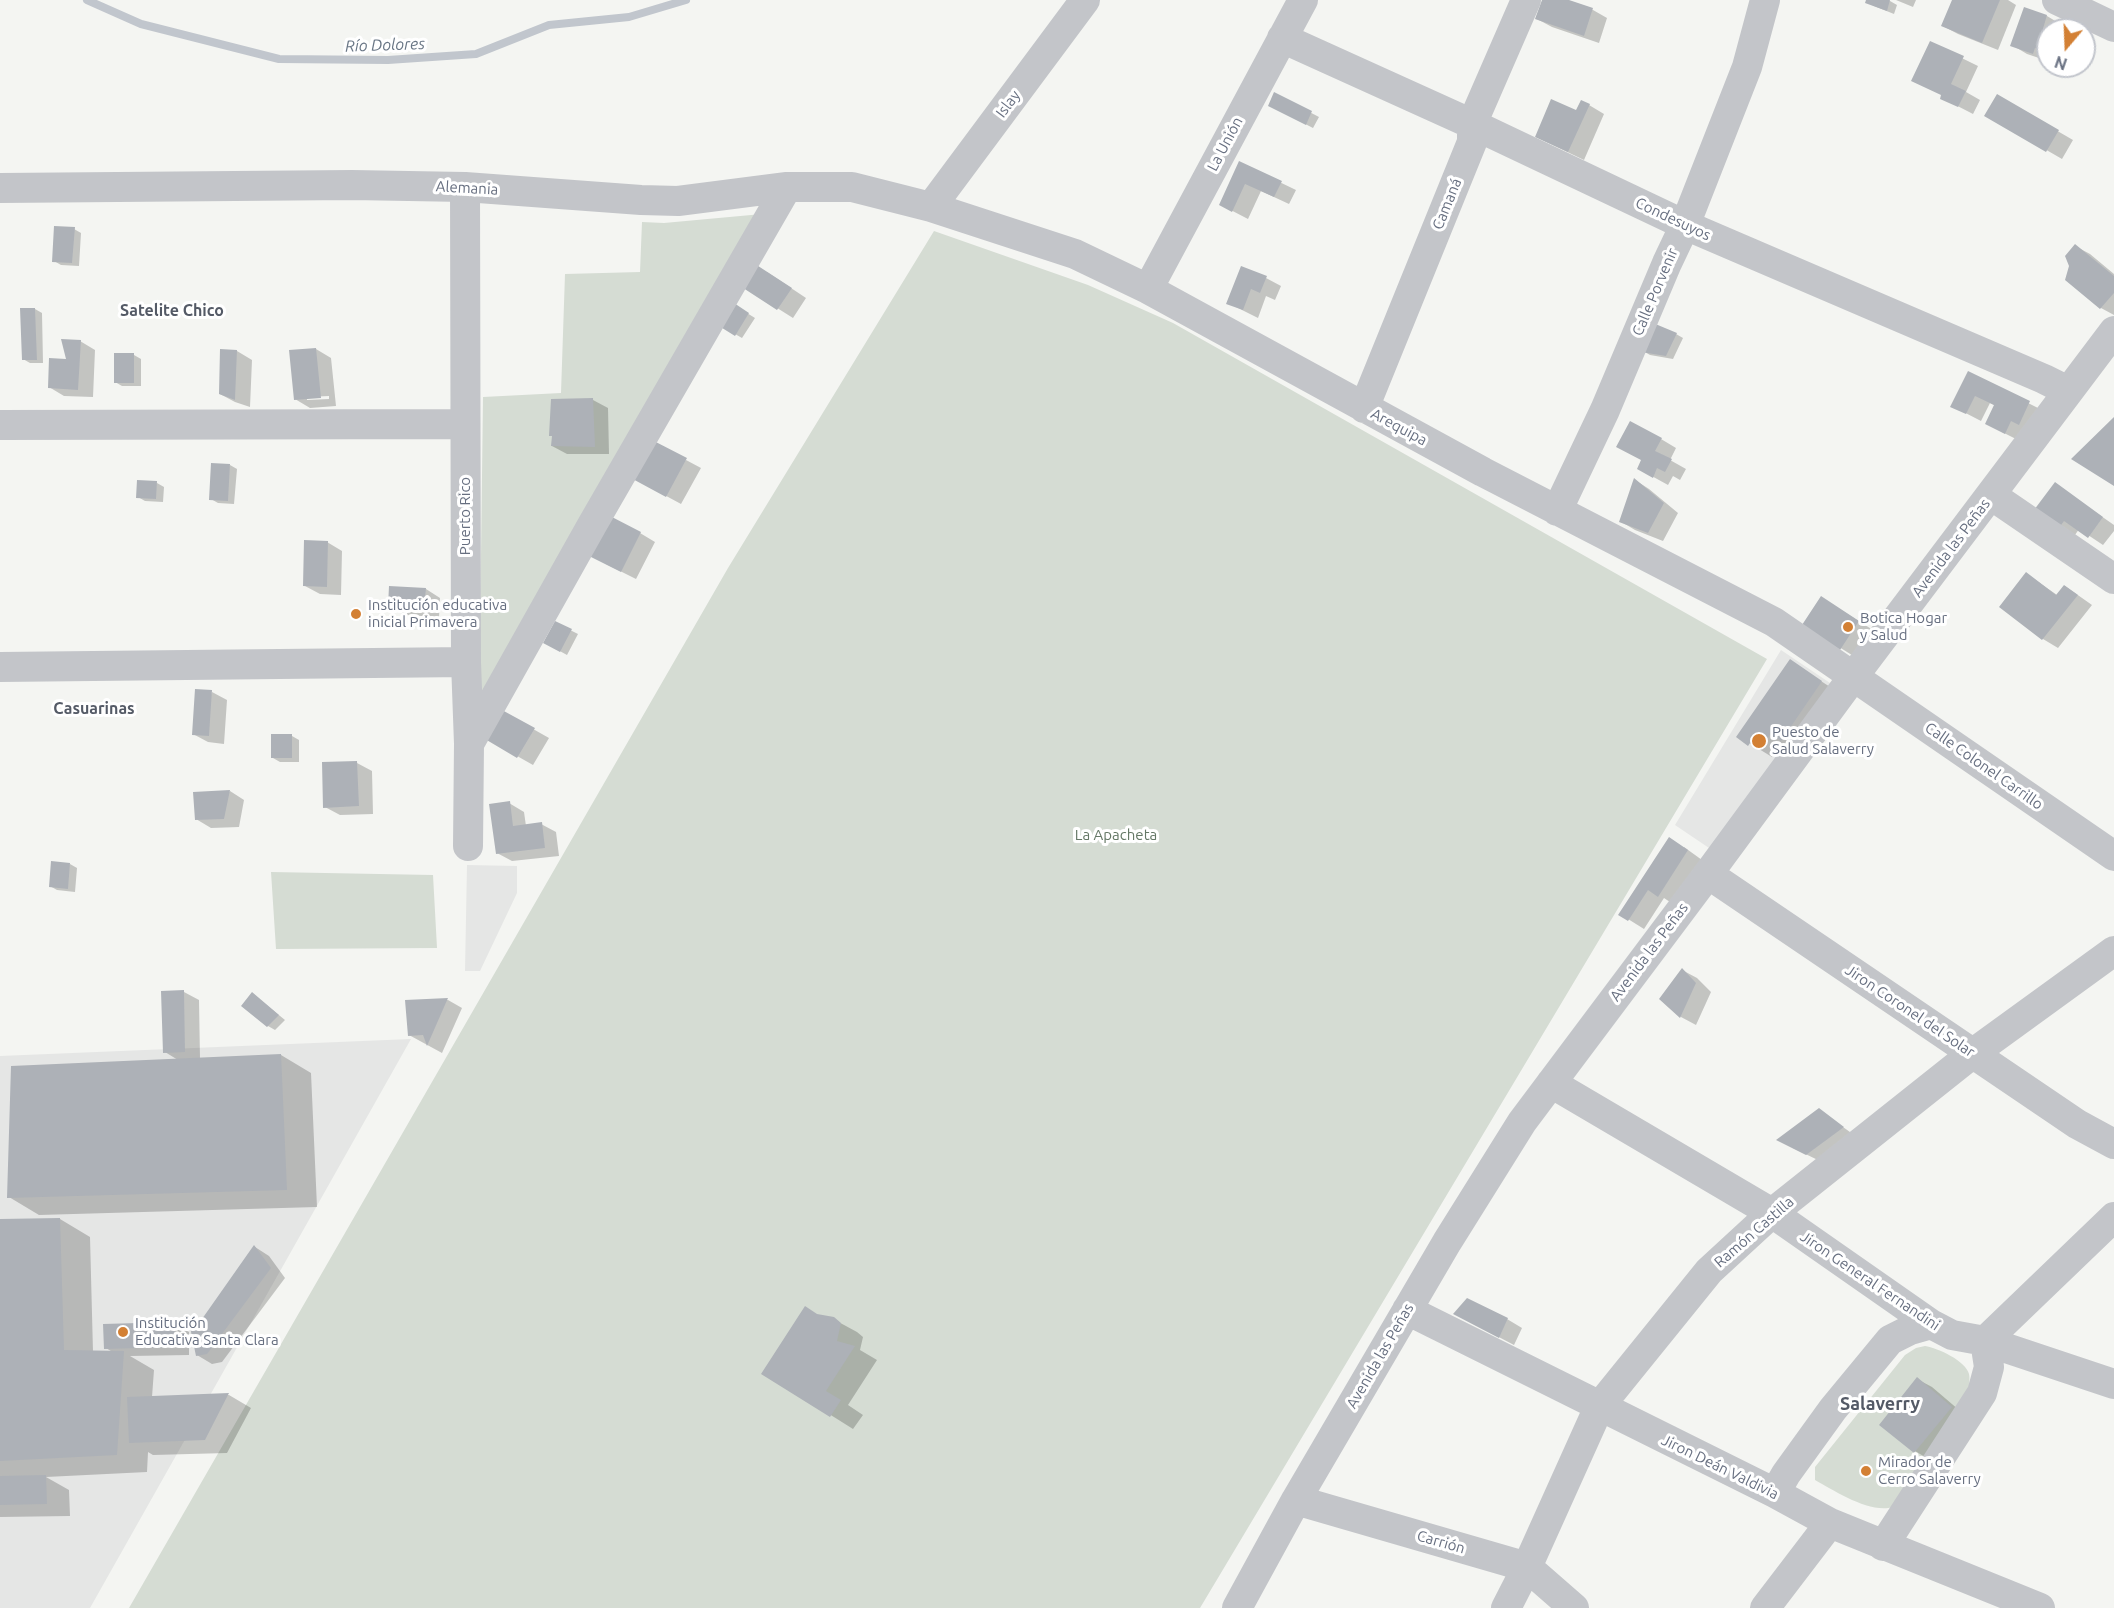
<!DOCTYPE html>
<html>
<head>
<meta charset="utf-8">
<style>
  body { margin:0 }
  #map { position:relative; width:2114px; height:1608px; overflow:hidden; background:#f4f5f2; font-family:Ubuntu,sans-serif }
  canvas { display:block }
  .north { position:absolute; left:2036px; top:18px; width:60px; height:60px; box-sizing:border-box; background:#fff; border:2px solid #c2c5cc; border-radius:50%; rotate:199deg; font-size:16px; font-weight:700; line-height:24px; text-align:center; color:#676f80 }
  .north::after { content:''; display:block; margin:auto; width:21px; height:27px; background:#d38034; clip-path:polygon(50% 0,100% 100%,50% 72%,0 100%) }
</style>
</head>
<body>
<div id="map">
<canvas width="2114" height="1608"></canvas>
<div class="north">N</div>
</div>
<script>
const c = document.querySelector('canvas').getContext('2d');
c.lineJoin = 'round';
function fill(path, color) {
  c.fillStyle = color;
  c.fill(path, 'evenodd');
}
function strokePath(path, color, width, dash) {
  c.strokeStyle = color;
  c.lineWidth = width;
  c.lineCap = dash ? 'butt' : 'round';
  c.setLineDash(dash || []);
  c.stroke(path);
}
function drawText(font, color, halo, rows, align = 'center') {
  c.font = font + ' Ubuntu,sans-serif';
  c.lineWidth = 6;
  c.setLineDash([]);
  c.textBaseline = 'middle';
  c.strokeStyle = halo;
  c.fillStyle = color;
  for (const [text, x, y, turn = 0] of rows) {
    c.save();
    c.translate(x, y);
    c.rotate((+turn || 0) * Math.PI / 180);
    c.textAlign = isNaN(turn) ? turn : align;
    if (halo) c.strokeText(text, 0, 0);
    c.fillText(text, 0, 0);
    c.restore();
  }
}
const built = new Path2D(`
  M1781,650L1833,685L1712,850L1675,825Z
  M467,865L517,866V893L480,971H465Z
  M411,1039L90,1608H0V1056Z`);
const green = new Path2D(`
  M762,214L479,713L483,397L561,393L565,274L640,272L642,222L664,223Z
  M934,231L1088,285L1173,323L1767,659L1200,1608H129L728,568Z
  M271,872L433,875L437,948L276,949Z
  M1925,1346C1938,1348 1966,1361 1969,1374C1970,1378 1969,1385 1969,1389L1893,1507C1870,1514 1835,1491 1815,1480V1467L1905,1355L1916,1348Z`);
const shadow = new Path2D(`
  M1543,0H1564L1593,10L1607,18L1599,43L1552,27L1537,19Z
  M1868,0L1890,1L1897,5L1894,14L1874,6L1867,2Z
  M1896,0H1916L1913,7Z
  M1953,0H2008L2016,5L1998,50L1958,34L1943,26Z
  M2025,8L2047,16L2062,25L2060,30H2048V61L2027,54L2012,45Z
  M1931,43L1978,66L1966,92L1980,100L1973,114L1942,98Z
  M1275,94L1319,117L1313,128L1276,109Z
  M1997,96L2073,140L2062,159L1986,115Z
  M1589,105L1604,114L1584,160L1536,137Z
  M1240,163L1296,190L1289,204L1261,191L1248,219L1221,205Z
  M74,229L81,233L79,266L61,265L54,261Z
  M2075,246L2090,254L2114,274V315L2101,308L2066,280Z
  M767,272L806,298L793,318L739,284Z
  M1266,278L1281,286L1275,300L1266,296L1258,318L1228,303Z
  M734,305L755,318L742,338L721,326Z
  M35,309L42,313L43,363H30L23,359Z
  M1676,334L1683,338L1673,359L1650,355L1643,351Z
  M80,341L95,350L93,397L64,396L49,387Z
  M316,349L331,358L336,406L310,408L295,399ZM329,396V399L307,400V397Z
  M222,351H237L252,360L250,407L235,402L220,394Z
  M134,355L141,359V386H122L115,382Z
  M1968,373L2044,411L2020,441L2002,432L1996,406L1990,403L1981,421L1952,406Z
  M593,400L608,408L609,454H567L552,446L554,437L550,435Z
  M1661,439L1676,448L1670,460L1686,469L1680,480L1673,476L1668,485L1639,469Z
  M686,460L701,468L681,504L646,485Z
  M230,465L237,469L234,504L218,503L211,499Z
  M1635,480L1649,489L1678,513L1663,541L1635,530L1620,521Z
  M157,483L164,487L163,502L145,501L138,497Z
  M2055,484L2114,525V531L2103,545L2079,529L2075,535L2060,526Z
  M640,533L655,542L636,579L606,564Z
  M327,542L342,551L341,595L320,594L305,586Z
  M2027,574L2057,595L2065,586L2092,605L2058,648L2043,639L2001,607Z
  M426,589L440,598L439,617L404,615L389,606Z
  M1822,598L1881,635L1863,662L1804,625Z
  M556,623L578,634L567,655L545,643Z
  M1790,661L1844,696L1789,752L1779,746L1772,757L1738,736Z
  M212,692L227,700L224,744L208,742L193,734Z
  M503,712L549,738L533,765L487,739Z
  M292,736L299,740V762H280L273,758Z
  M357,763L372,771L373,814L340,815L325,807Z
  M230,791L244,800L239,827L211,828L196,819Z
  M509,803L524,812L526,826L541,824L556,832L559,856L512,861L497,853Z
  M1684,847L1702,860L1673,904L1664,898L1644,929L1620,914Z
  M70,864L77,868L75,892L57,890L50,886Z
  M1682,970L1697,978L1711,992L1696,1025L1681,1017L1661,999Z
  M184,992L199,1000L200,1059L281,1055L311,1073L317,1207L39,1215L9,1197L178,1060L165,1052Z
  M253,994L285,1020L275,1030L268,1026Z
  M448,1000L462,1008L442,1053L409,1035L407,1002Z
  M1819,1110L1857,1137L1822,1162L1793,1148Z
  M60,1219L90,1237L93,1352L114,1353L106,1348L174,1324L189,1332V1355L130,1356L154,1370L152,1397L229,1395L251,1408L227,1453L153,1455L148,1452L147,1472L46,1477L69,1490L70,1516L0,1517V1221Z
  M255,1247L269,1256L285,1278L222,1362L212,1364L197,1355L203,1320Z
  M819,1316L833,1319L857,1332L863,1337L860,1350L877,1360L848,1405L863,1415L853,1429L764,1373Z
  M1507,1319L1522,1328L1514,1345L1470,1322Z
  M1917,1379L1932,1387L1966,1416L1930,1460L1915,1451Z`);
const stream = new Path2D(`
  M87,0L141,24L279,59L388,60L476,54L549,25L629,17L686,0`);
const building = new Path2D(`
  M1542,0H1569L1593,8L1584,36L1535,19Z
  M1866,0H1890L1887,11L1865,3Z
  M1952,0H2000L1982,43L1941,26Z
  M2024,7L2047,15L2043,29L2048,31V53L2035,48L2033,54L2010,46Z
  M1930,41L1964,56L1951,84L1966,91L1958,107L1940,99L1941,95L1911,81Z
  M1274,92L1312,111L1306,125L1268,106Z
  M1997,94L2059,130L2046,152L1984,116Z
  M1551,99L1576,110L1581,100L1590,104L1568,152L1535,137Z
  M1239,161L1282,181L1274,197L1245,184L1232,212L1219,205Z
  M54,226L75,227L72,263L52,262Z
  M2075,244L2114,276V293L2100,309L2065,280L2069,266L2065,256Z
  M752,262L792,288L777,310L737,284Z
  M1241,266L1267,276L1260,293L1251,289L1243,310L1226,304Z
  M734,303L749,313L735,336L719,326Z
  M20,308H35L37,360H22Z
  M1653,323L1677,333L1666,356L1641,352Z
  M61,339L81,340L78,390L48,388L49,358L66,359Z
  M316,348L321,398L294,400L289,350Z
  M220,349L237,350L235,400L219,394Z
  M114,353H134V383H114Z
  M1968,371L2030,401L2019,425L2011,421L2005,434L1985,424L1994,405L1975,396L1966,414L1950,407Z
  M593,398L595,447L551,446L552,436H549L551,399Z
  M2114,417V486L2071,459Z
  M1630,421L1662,438L1655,451L1672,459L1665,472L1657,468L1653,478L1637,469L1641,460L1616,447Z
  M650,439L687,458L666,497L629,477Z
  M211,463L230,464L228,501L209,500Z
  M1634,478L1664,503L1648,533L1619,522Z
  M137,480L157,481L156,499L136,498Z
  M2055,482L2103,517L2088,538L2064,521L2059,528L2034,510Z
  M610,516L641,532L621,572L589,556Z
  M304,540L328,541L327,587L303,586Z
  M2026,572L2056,595L2064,585L2078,595L2042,640L1999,607Z
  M389,586L426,588L424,609L388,607Z
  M1821,596L1859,621L1840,650L1802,625Z
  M555,621L572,629L560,652L543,643Z
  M1790,659L1822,681L1781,741L1771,733L1766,741L1756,734L1748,746L1736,737Z
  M195,689L212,690L209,736L192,735Z
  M502,710L535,728L517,758L485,739Z
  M271,734H292V758H271Z
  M357,761L359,806L323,808L322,762Z
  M230,790L224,819L195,820L193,792Z
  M510,801L513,826L542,822L545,848L496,854L489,804Z
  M1669,837L1688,850L1658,897L1648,890L1628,921L1618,915Z
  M51,861L70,863L68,889L49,887Z
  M1682,968L1696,983L1680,1018L1659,999Z
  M184,990L185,1052L163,1053L161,991Z
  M252,992L279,1015L267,1027L241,1006Z
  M448,998L427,1046L423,1035L408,1036L405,1000Z
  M281,1054L287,1190L7,1198L11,1066Z
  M1819,1108L1844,1127L1806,1155L1776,1140Z
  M60,1218L64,1350L124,1351L117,1455L0,1461V1219Z
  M254,1245L271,1268L207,1354L196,1356L189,1322L202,1319Z
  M1467,1298L1508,1318L1499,1338L1453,1314Z
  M805,1306L817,1314L834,1317L841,1323L837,1341L855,1346L826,1391L841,1400L830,1417L761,1374Z
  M174,1322L175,1347L104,1349L103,1324Z
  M1917,1377L1952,1407L1914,1453L1879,1425Z
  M229,1393L205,1440L129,1443L127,1397Z
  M46,1475L47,1504L0,1505V1476Z`);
const minor = new Path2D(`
  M2057,0L2114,27
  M1282,38L1472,124L1685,225L2044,379L2068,391
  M465,187L466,662L469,744L468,846
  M0,188L352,185L465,187L641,200L678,201L787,187H852L931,207L1075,254L1148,289L1483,472L1774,622L2114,856
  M931,207L1085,0
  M1148,289L1303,0
  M1364,408L1472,142V124L1526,0
  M0,425L465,424
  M1991,495L2114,579
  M1557,511L1605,410L1667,263L1685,225L1747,67L1765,0
  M0,667L466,662
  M469,744L592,525L787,187
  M1708,874L2077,1124L2114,1144
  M1551,1083L1772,1213L1931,1324L1952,1335L1985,1341L2114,1384
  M1407,1310L1775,1493L1830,1523L2040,1608
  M1775,1493L1786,1474L1833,1409L1890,1340L1910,1330L1931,1324
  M1296,1500L1527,1567L1574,1608
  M1883,1546L1982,1393L1989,1367L1985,1341L2114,1217
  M1237,1608L1296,1500L1447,1242L1522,1122L1708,874L1853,677L2114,331
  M1506,1608L1527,1567L1599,1407L1709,1271L1772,1213L1972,1054L2114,951
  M1765,1608L1830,1523`);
const markers = [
  [356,614,6,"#d38034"],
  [1848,627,6,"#d38034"],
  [1759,741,8,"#d38034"],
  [123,1332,6,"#d38034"],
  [1866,1471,6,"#d38034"]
];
const streetNames = [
  ["Islay",1008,104,-53],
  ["La Unión",1225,144,-62],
  ["Alemania",467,188,3],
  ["Camaná",1447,204,-68],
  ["Condesuyos",1673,219,25],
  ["Calle Porvenir",1655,292,-67],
  ["Arequipa",1399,427,28],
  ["Puerto Rico",465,516,-90],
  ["Avenida las Peñas",1951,548,-53],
  ["Calle Colonel Carrillo",1984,766,35],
  ["Avenida las Peñas",1649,952,-53],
  ["Jiron Coronel del Solar",1910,1011,34],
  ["Ramón Castilla",1754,1232,-41],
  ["Jiron General Fernandini",1870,1281,34],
  ["Avenida las Peñas",1380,1356,-60],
  ["Jiron Deán Valdivia",1720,1467,26],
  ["Carrión",1441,1542,16]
];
const poiNames = [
  ["Institución educativa",368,605],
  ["inicial Primavera",368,622],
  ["Botica Hogar",1860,618],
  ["y Salud",1860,635],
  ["Puesto de",1772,732],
  ["Salud Salaverry",1772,749],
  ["Institución",135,1323],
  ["Educativa Santa Clara",135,1340],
  ["Mirador de",1878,1462],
  ["Cerro Salaverry",1878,1479]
];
const parkNames = [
  ["La Apacheta",1116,835]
];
const waterNames = [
  ["Río Dolores",385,45,-2]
];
const neighbourhoodNames = [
  ["Satelite Chico",172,311],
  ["Casuarinas",94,709]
];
const quarterNames = [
  ["Salaverry",1880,1404]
];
fill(built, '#e5e6e5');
fill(green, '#d5dcd3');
fill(shadow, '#0003');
strokePath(stream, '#c1c6cd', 8);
fill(building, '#adb1b7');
strokePath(minor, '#c3c5c9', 30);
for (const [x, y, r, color] of markers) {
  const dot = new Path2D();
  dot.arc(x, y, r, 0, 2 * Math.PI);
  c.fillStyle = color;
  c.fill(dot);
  strokePath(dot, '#fff', 2);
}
drawText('15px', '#676f80', '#fff', streetNames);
drawText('15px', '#676f80', '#fff', poiNames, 'left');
drawText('15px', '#657866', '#fff', parkNames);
drawText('italic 16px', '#687584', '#fff', waterNames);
drawText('bold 16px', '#545a66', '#fff', neighbourhoodNames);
drawText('bold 18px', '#545a66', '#fff', quarterNames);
</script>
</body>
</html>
